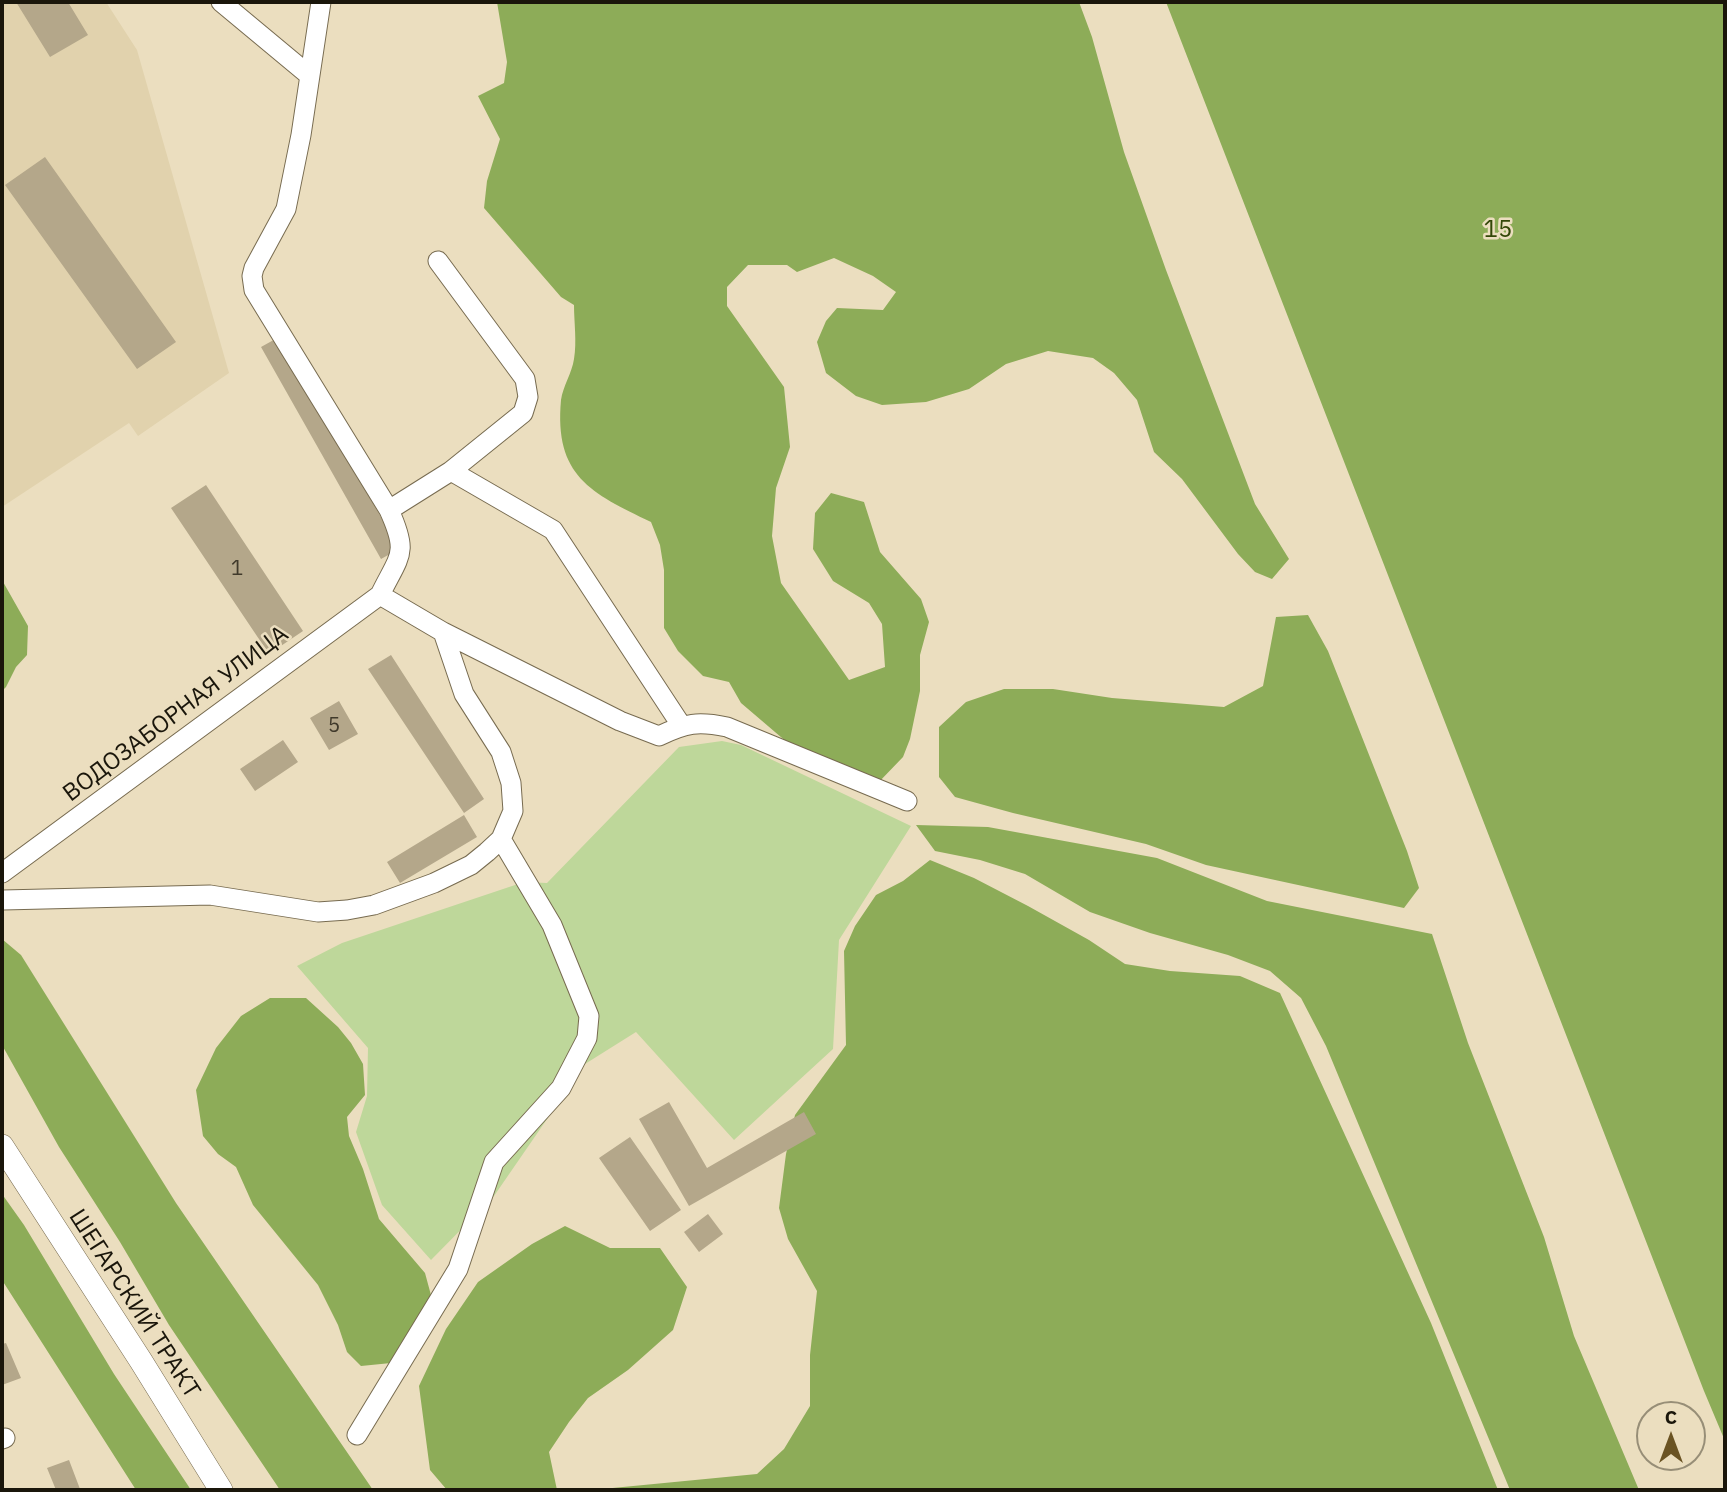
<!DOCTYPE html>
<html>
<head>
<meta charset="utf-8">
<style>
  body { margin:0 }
  #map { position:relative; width:1727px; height:1492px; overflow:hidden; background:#ebdebf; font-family:"IBM Plex Sans",sans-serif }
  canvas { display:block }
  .frame { position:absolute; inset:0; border:4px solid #1a160b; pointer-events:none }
  .north { position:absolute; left:1636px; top:1401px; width:70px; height:70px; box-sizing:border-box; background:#ebdebf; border:2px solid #978e77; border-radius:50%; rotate:0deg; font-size:19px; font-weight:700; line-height:28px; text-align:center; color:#1a160b }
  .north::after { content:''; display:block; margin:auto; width:24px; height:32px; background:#6a5323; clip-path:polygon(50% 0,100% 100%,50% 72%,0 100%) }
</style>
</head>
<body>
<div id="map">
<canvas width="1727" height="1492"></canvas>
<div class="frame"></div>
<div class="north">С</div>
</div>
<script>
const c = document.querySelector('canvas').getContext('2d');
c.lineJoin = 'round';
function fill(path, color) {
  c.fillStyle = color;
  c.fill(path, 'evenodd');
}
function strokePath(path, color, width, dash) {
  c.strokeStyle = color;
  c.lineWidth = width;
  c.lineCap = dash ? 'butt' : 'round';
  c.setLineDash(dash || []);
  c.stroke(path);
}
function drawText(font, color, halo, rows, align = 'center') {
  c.font = font + ' "IBM Plex Sans",sans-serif';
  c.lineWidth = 5;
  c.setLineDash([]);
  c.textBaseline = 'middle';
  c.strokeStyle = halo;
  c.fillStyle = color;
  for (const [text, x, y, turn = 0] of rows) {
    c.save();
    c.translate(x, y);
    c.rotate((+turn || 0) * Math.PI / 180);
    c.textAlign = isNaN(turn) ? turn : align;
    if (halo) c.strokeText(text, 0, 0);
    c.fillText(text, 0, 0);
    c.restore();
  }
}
const built = new Path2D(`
  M2,2H106L137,50L229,373L138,436L129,423L2,507Z`);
const green = new Path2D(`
  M722,741L741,745L911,826L839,940L833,1049L734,1140L636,1032L585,1064L494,1196L431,1260L382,1205L356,1132L367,1096L368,1048L297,966L342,943L524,882L547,883L679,747Z`);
const forest = new Path2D(`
  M497,2H1079L1092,37L1124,152L1166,270L1255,504L1289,559L1272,579L1255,572L1238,554L1182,479L1154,452L1137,400L1114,373L1093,358L1048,351L1006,364L969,389L926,402L882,405L856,396L826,373L817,342L826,321L837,308L883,310L896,292L873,276L834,258L797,272L787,265H748L727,287V306L784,387L790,447L776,488L772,536L781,583L849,680L885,667L882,624L869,603L833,581L813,549L815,513L831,493L864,502L880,552L921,599L929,622L920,655V691L910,739L903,757L877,784L809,761L741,703L729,682L703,676L678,651L664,628V570L660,545L651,522C591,493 554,476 561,400C563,386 572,373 574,359C577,342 574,322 574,305L561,297L484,208L487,181L500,139L478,96L504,83L507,62Z
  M1166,2H1725V1441L1704,1391Z
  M2,580L28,626L27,655L16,667L6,687L2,691Z
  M1308,615L1328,651L1407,851L1419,888L1404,908L1206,865L1146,844L1013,813L955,797L939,777V727L966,702L1004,689H1053L1112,698L1224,707L1263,686L1276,617Z
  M916,825L988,827L1157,858L1267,901L1432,934L1468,1043L1544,1237L1574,1336L1639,1490H1510L1326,1046L1301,998L1270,971L1228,955L1150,933L1090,912L1025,874L980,860L935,851Z
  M930,860L974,878L1028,906L1089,940L1125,964L1170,971L1240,976L1280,993L1431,1323L1498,1490H592L757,1474L784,1449L810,1406V1355L817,1291L788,1239L779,1208L786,1154L795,1115L846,1045L844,951L855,926L876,895L903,881Z
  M2,939L21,955L176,1203L373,1490H280L169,1325L120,1242L59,1147L2,1045Z
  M270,998H306L338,1027L351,1043L363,1064L365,1095L347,1117L349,1136L363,1169L379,1219L425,1273L435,1310L391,1363L361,1366L347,1352L338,1325L318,1285L253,1205L236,1167L218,1154L203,1136L196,1090L216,1048L241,1016Z
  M2,1194L24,1225L114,1374L191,1490H136L2,1280Z
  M565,1226L610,1248H660L687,1287L673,1330L628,1370L588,1398L569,1422L549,1452L557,1490H447L430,1470L419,1386L446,1329L478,1282L532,1244Z`);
const building = new Path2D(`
  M16,2H68L88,35L50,57Z
  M45,157L176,342L137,369L5,185Z
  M279,337L399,549L381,559L261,347Z
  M206,485L303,631L269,654L171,508Z
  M391,655L484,799L464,813L368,669Z
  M339,701L358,734L329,750L310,718Z
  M283,740L298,762L255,791L240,769Z
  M464,815L477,837L400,883L387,862Z
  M669,1102L707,1168L804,1112L816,1134L689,1206L639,1119Z
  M630,1137L681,1210L650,1231L599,1158Z
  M708,1214L723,1234L699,1252L684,1232Z
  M6,1343L21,1378L2,1385V1344Z
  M69,1460L80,1489L56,1490L47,1468Z`);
const minor = new Path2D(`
  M221,2L310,76
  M451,471L553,530L681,725
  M389,510L451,471L523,413L528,397L525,379L438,261
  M443,632L620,721L659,736C686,723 698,721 727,727L907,801
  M2,873L380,595C400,554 409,554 389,510L254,290L252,276L254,268L286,209L301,135L321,2
  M3,900L210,895L318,912L347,910L374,905L434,883L471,865L487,852L501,839L513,811L511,783L501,752L464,694L443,632L380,595
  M357,1435L458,1269L494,1162L561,1088L587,1038L589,1016L552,925L501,839
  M2,1439L5,1438`);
const major = new Path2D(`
  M2,1146L141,1361L221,1490`);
const numberNames = [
  ["1",237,569],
  ["5",334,726]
];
const parkNames = [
  ["15",1498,230]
];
const streetNames = [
  ["ВОДОЗАБОРНАЯ УЛИЦА",176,714,-37],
  ["ШЕГАРСКИЙ ТРАКТ",134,1304,57]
];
fill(built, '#e1d2ad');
fill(green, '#bed79a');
fill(forest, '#8dac58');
fill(building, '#b4a78a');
strokePath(minor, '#776b50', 21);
strokePath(major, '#776b50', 24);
strokePath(minor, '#fff', 19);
strokePath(major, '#fff', 23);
drawText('21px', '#403a2b', null, numberNames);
drawText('24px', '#334708', '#ebdebf', parkNames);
drawText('24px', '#1a160b', '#ebdebf', streetNames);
</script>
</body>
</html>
